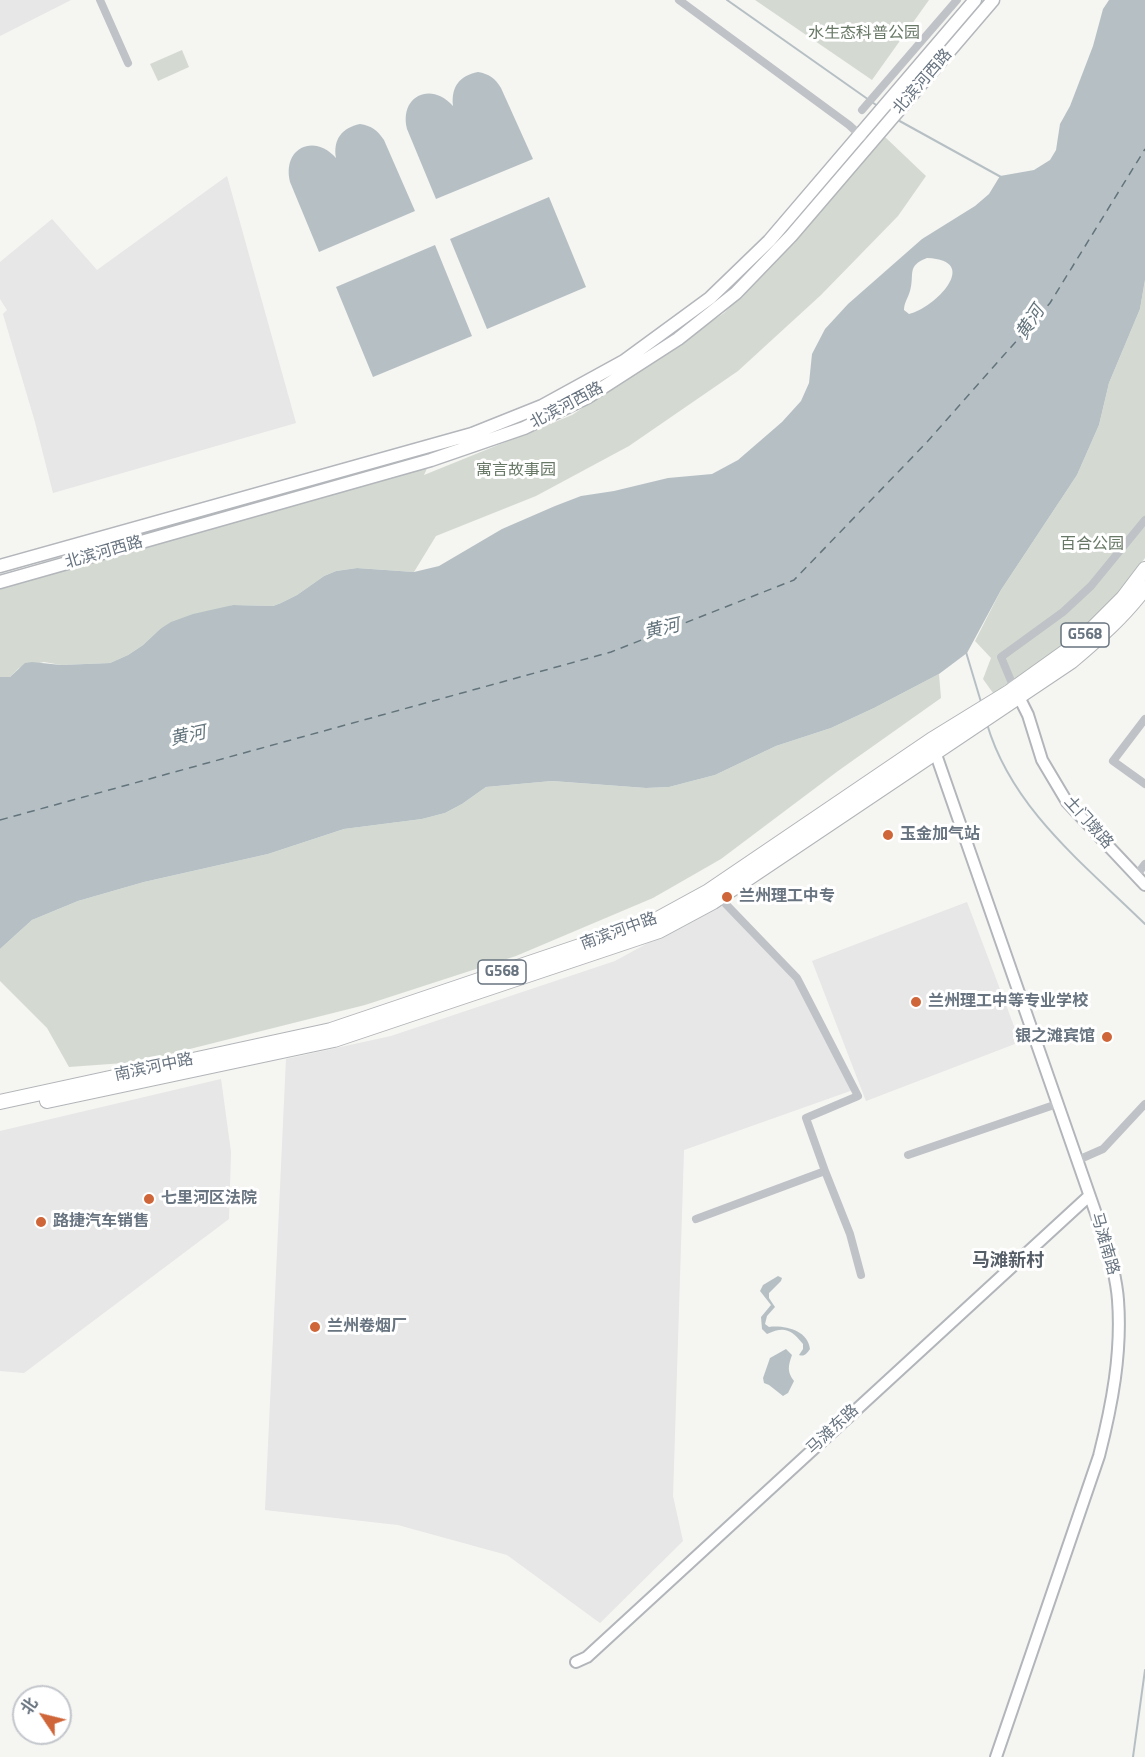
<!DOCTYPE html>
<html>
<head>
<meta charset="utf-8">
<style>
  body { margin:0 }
  #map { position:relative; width:1145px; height:1757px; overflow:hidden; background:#f5f5f2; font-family:"Titillium Web","Noto Sans SC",sans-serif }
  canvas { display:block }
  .north { position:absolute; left:12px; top:1685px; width:60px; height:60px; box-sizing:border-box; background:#fff; border:2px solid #c3c7cc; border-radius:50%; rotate:305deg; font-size:16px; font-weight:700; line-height:24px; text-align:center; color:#687480 }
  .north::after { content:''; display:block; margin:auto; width:21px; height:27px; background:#cf6639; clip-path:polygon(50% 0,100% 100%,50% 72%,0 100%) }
</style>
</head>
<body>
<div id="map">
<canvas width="1145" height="1757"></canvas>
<div class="north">北</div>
</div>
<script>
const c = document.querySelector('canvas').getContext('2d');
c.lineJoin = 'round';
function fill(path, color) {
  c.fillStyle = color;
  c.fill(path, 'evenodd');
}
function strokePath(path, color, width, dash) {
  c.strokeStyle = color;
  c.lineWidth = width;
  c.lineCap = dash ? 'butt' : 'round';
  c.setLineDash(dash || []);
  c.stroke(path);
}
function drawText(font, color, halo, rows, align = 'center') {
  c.font = font + ' "Titillium Web","Noto Sans SC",sans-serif';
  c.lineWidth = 6;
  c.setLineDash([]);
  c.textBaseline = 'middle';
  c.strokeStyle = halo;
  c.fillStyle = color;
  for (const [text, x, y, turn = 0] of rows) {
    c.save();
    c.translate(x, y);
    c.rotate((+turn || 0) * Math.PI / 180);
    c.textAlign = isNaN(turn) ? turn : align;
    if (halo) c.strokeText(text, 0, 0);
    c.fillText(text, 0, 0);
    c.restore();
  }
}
const built = new Path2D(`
  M0,0H71L0,36Z
  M227,176L296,423L53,493L35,422L3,314L7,310L0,299V262L52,219L97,270Z
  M723,902L794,977L853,1090L684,1150L673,1496L683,1541L600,1623L507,1555L398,1525L265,1510L286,1059L391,1036L615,961Z
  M967,902L1020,1042L866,1101L812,961Z
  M221,1079L231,1152L229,1219L24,1373L0,1371V1131Z`);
const green = new Path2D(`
  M755,0H929L872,80Z
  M182,50L189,67L158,81L150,64Z
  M885,137L926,176L898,216L821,295L738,371L629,446L536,496L436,536L414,572L357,568L336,571L324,576L297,595L281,603L273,606L233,605L160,629L143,645L128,655L110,663L61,665L44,662L19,668L10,677H0V582L431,460L424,475L572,415L724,313L811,223Z
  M1145,280V558L1109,605L1054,653L993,693L983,679L991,658L975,641L1001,590L1077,475L1099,425L1109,383L1140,309Z
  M939,674L941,698L838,771L721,859L653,898L516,956L365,1005L138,1062L69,1067L47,1028L0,981V949L32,920L78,901L144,882L268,854L344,829L422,819L445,813L462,804L486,787L552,781L646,788L669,787L715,775L776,746L831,728L874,708Z`);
const water = new Path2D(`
  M1109,0H1145V280L1140,309L1109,383L1099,425L1077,475L1001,590L967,653L939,674L874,708L831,728L776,746L715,775L669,787L646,788L552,781L486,787L462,804L445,813L422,819L344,829L268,854L144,882L78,901L32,920L0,949V677H10L25,663L32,662L61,665L110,663L128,655L143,645L160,629L171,622L193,614L233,605L273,606L281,603L297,595L324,576L336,571L357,568L414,572L439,566L502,529L555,506L581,496L614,491L668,478L712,474L738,460L782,422L801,401L809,383L812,354L825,329L848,304L922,239L975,206L989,194L1000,176L1034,170L1050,160L1056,150L1060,124L1070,106L1093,46L1103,9ZM927,258C982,260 935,308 909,314L904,310C904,303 908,298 910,291C915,274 906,266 927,258Z
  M478,72C489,74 495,78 501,88L533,159L436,199L407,129C399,96 431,81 453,106C451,87 459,76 478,72Z
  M360,124C372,126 377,130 384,140L415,211L319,252L290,182C282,148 314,133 336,158C333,139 342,128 360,124Z
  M549,197L586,287L487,329L450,239Z
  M435,245L472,336L373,377L336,287Z
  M778,1276L782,1278L781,1281L769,1293V1298L775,1307L767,1316L765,1324L769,1327C784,1325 808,1330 810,1349C807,1353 805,1357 799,1355L803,1349V1344C791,1329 784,1326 767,1334L762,1329L761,1317L771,1305L760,1291L763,1285Z
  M786,1349L792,1355C788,1366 787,1372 794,1381L788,1393L783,1396L769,1385L764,1383L763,1378L770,1358Z`);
const stream = new Path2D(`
  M727,0L879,107
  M896,119L1001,177
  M966,652L981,702
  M987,724C1012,809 1084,864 1145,924
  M1133,1757L1145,1670`);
const ferry = new Path2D(`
  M0,820L611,652L794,580L927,442L1050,303L1145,149`);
const street = new Path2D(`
  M100,0L128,63
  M679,0L849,125L862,137
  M862,110L957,0
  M1014,688L1001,657L1063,612L1091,586L1145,520
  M1145,719L1113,761L1145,784
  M1136,876L1145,864
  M719,897L797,978L858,1096L806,1118L825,1171
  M908,1155L1057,1104
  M1078,1160L1103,1149L1145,1104
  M696,1219L825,1171L850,1234L861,1275`);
const secondary = new Path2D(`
  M1016,691L1028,715L1042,760L1067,802L1145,885
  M933,746L1110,1254C1113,1269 1117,1284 1118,1300C1122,1353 1112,1405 1099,1456L996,1757
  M576,1662L587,1657L1089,1196`);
const primary = new Path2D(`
  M0,566L472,434L542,406L624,361L710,298L769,241L975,0
  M0,582L431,460L524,428L588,397L678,339L736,293L791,236L993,0`);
const highway = new Path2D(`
  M47,1101L334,1040L659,931L713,902L1072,661C1098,639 1124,616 1145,588
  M0,1102L331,1030L654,921L707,892L931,740L1009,692L1065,652L1092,629L1123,598L1145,569`);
const markers = [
  [888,835,6,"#cf6639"],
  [727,897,6,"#cf6639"],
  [916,1002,6,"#cf6639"],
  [1107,1037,6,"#cf6639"],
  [149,1199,6,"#cf6639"],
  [41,1222,6,"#cf6639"],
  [315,1327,6,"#cf6639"]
];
const shields = [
  [1085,635,48],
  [502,972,48]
];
const shieldNames = [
  ["G568",1085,635],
  ["G568",502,972]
];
const parkNames = [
  ["水生态科普公园",864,34],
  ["寓言故事园",516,471],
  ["百合公园",1092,545]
];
const streetNames = [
  ["北滨河西路",923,82,-49],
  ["北滨河西路",567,406,-28],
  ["北滨河西路",104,553,-16],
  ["土门墩路",1088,823,48],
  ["南滨河中路",619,932,-20],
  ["南滨河中路",154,1068,-12],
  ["马滩南路",1104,1244,74],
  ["马滩东路",833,1430,-43]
];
const poiNames = [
  ["玉金加气站",900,835],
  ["兰州理工中专",739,897],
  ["兰州理工中等专业学校",928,1002],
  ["银之滩宾馆",1095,1037,"right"],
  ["七里河区法院",161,1199],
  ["路捷汽车销售",53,1222],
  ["兰州卷烟厂",327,1327]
];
const waterNames = [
  ["黄河",1031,323,-57],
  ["黄河",662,630,-13],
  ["黄河",188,737,-12]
];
const neighbourhoodNames = [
  ["马滩新村",1008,1262]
];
fill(built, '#e6e7e6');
fill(green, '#d4dad2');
fill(water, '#b6c0c4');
strokePath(stream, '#b6c0c4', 2);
strokePath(ferry, '#63747c', 1.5, [8, 6]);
strokePath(secondary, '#b2b6ba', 14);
strokePath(primary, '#b3b6ba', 15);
strokePath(highway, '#b2b5b8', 16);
strokePath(street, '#bfc2c6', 8);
strokePath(secondary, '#fff', 10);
strokePath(primary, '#fff', 12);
strokePath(highway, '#fff', 14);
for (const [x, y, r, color] of markers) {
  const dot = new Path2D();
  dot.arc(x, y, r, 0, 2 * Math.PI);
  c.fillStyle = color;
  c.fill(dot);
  strokePath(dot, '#fff', 2);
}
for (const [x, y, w] of shields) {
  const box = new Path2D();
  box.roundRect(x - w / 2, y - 12, w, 24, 4.5);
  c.fillStyle = '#fff';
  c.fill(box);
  strokePath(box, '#687480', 1.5);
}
drawText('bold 15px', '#687480', null, shieldNames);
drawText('16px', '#687866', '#fff', parkNames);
drawText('16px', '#687480', '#fff', streetNames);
drawText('bold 16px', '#687480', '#fff', poiNames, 'left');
drawText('italic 18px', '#63747c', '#fff', waterNames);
drawText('bold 18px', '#555d66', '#fff', neighbourhoodNames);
</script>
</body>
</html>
